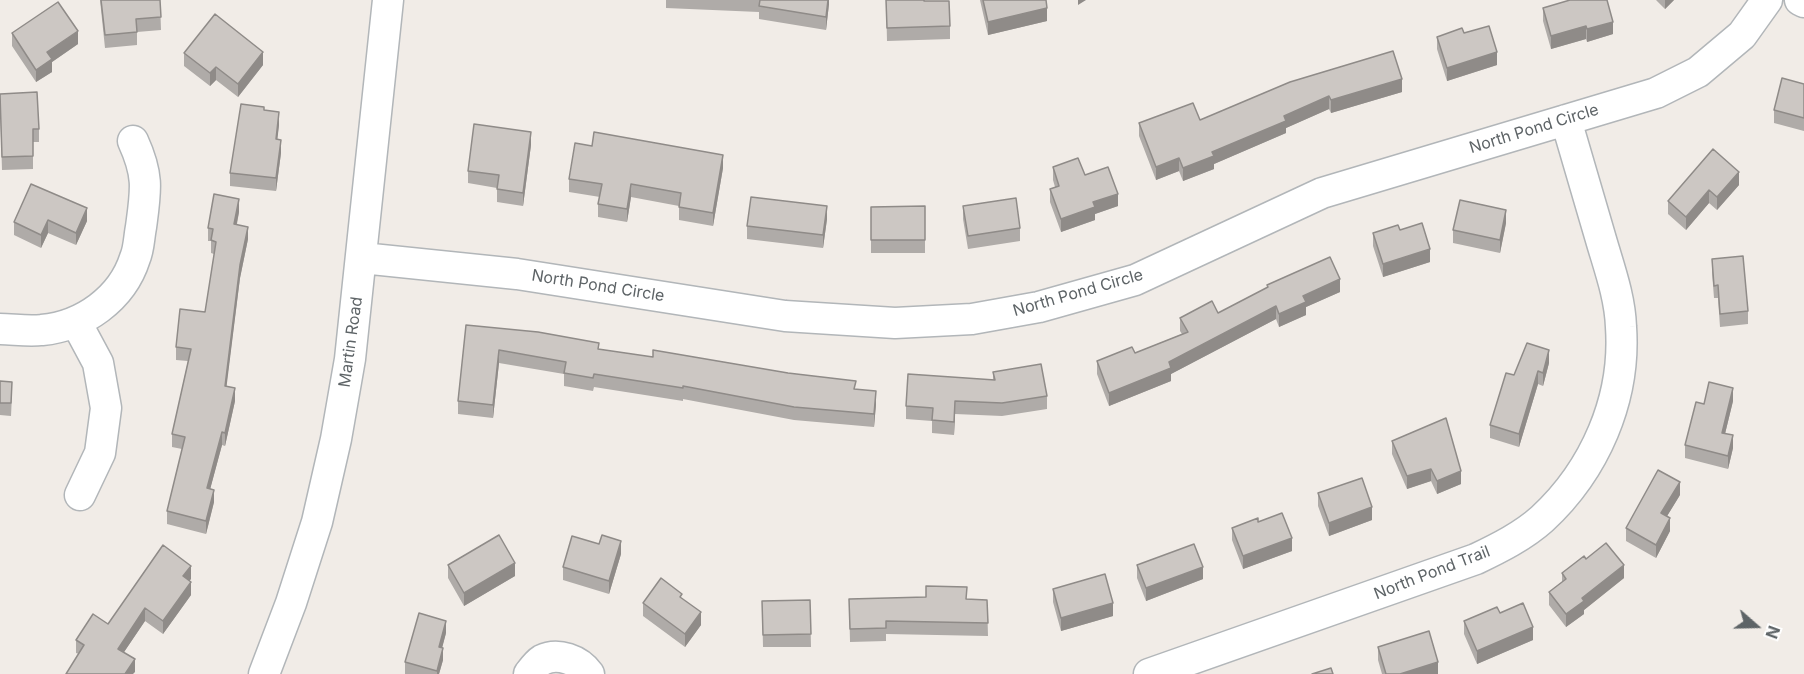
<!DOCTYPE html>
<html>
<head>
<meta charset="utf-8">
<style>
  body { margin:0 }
  #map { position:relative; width:1804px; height:674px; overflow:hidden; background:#f1ece7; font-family:Inter,sans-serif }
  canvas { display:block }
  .north { position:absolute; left:1726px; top:596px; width:60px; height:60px; -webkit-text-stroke:4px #fff; paint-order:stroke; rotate:110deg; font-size:16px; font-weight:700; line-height:24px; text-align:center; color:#5e6467 }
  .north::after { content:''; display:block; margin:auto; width:21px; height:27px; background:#5e6467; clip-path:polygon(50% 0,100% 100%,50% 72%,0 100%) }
</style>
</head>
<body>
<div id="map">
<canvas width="1804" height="674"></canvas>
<div class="north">N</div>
</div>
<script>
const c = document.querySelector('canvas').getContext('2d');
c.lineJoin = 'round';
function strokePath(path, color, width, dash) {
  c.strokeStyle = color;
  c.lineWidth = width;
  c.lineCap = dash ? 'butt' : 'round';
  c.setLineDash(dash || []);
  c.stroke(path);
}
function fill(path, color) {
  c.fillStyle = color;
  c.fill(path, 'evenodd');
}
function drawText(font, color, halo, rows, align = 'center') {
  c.font = font + ' Inter,sans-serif';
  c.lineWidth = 4.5;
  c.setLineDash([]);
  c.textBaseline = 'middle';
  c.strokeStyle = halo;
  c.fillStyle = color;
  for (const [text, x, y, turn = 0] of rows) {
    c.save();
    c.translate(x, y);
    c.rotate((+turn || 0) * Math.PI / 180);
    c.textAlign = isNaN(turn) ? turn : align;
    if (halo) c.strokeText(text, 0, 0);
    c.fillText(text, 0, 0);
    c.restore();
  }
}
const minor = new Path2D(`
  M1800,0L1804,2
  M362,258L517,274L785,316L895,323L972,319L1039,307L1135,280L1322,193L1656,93L1698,72L1742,35L1767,0
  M76,322L98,363L106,408L100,453L80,495
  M0,329C13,329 28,332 42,330C83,326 122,299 135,258C139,249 139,237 141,227C146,190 149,176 133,141
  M264,674L291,603L317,522L336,439L350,359L388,0
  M529,674C532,670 537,663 542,660C558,652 579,660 589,674
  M1149,674L1476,559C1499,548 1523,536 1542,519C1595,470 1626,399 1621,327C1620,298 1610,270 1602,243C1590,202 1578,161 1566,120`);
const wall = new Path2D(`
  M100,0H160L161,30L137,32V45L105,48Z
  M666,0H829V4L826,30L759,19V12L666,8Z
  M886,0L924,1L950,26V39L887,41Z
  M980,0H1046L1047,21L988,35Z
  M1656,0H1674L1665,9Z
  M1543,8L1613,34L1587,42L1586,39L1551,49L1543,21Z
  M12,33L78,44L52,62V72L36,82L12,46Z
  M1464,33L1497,65L1447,81L1437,49V37Z
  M184,53L263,65L238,97L216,80L210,86L184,66Z
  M1290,82L1402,92L1331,113L1329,109L1286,128V133L1214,164V169L1183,181L1179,171L1156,180L1139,136V123L1200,120Z
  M1804,84V131L1774,123V110Z
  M0,106L39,129V142H33V169L2,170Z
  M264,110L279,125L277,139L281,153L276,191L230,186V173Z
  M531,145L523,206L497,202V188L468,183V171Z
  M1713,149L1739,185L1717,210L1709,203L1686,230L1668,214V201Z
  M1053,167L1085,175L1118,206L1095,214V220L1061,232L1050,202V189L1055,187L1053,180Z
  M723,168L713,226L679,220V206L631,197L627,222L598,217V204L600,197L569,192V179Z
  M31,184L87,221L76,245L48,233L41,248L14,235V222Z
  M925,206V253H871V207Z
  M963,206L1020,228V241L968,249L963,219Z
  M239,212L237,224L248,239L240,278L226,387L235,401L225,446L222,445L210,489L214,502L206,534L167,524V511L182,449L172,447V434L188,361L176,360V347L205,312L214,254L211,253V241H208V228Z
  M827,219L823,248L747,239V226Z
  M1506,223L1500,253L1453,243V230Z
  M1400,230L1430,262L1383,277L1373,246V233Z
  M1712,259L1748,311V324L1720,327L1718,298H1714L1712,272Z
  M1267,285L1340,292L1306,307V315L1279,327L1276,319L1171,374V381L1109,406L1097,374V361L1135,353L1182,334L1180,331V318L1218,313L1267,288Z
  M466,325L599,349L856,389L876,404L874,427L794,420L683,399V401L594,387L593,391L564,386V374L499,363L493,418L458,414V401Z
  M1549,363L1543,386L1538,384L1519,447L1490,438V425L1514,375Z
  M993,372L1047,396V409L1002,416L955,414L954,435L932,433V421L906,419V406L993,380Z
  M0,381L12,395L11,416L0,415Z
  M1733,401L1725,434L1733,448L1728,469L1685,458V445L1704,404Z
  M1392,441L1461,484L1437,494L1431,481L1407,489L1392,454Z
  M1318,493L1372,520L1329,536L1318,506Z
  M1680,495L1667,516L1670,531L1656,558L1626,541V528Z
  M1258,522L1292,551L1243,569L1232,540V528Z
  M621,554L609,594L563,580V567Z
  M1586,559L1624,578L1584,610V614L1566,627L1549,605V592L1562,582V573Z
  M448,565L515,576L464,606L448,578Z
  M1137,565L1203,579L1146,601L1137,578Z
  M191,579L189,581L191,595L163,634L145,621L124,652L135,672L76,653V640Z
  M1053,589L1113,616L1061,631L1053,602Z
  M682,598L701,625L685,647L643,616V603Z
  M849,599L987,600L988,636L886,634V641L850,642Z
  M810,600L811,647H763L762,601Z
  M1500,613L1533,640L1477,664L1464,634V621Z
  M446,633L442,647L443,660L439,674H405V662Z
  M1378,647L1438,674H1382L1378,660Z`);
const shadedWall = new Path2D(`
  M828,0H829V4L826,30V17Z
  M1078,0H1086L1078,5Z
  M1665,0H1674L1665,9Z
  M1047,8V21L988,35V22Z
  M1613,22V34L1587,42V29Z
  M1586,26V39L1551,49V36Z
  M78,31V44L52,62V72L36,82V70L47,52Z
  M263,52V65L238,97V84Z
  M1497,52V65L1447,81V68Z
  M216,67V80L210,86V73Z
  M1402,79V92L1331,113V100Z
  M1329,96V109L1286,128V133L1214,164V169L1183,181V168L1212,152L1284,116Z
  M279,112V125L276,152V139Z
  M531,132V145L523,206V193Z
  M281,140V153L276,191V178Z
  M723,155V168L713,226V213Z
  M1179,158V171L1156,180V167Z
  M1739,172V185L1717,210V197Z
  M631,184V197L627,222V209Z
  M1709,190V203L1686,230V217Z
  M1118,194V206L1095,214V220L1061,232V219L1093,202Z
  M239,199V212L234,237V224Z
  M827,206V219L823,248V235Z
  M87,208V221L76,245V233Z
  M1506,210V223L1500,253V240Z
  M48,220V233L41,248V235Z
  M248,227V239L240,278L225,399V386L240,265Z
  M1430,249V262L1383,277V264Z
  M1340,279V292L1306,307V315L1279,327V314L1303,296Z
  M1276,306V319L1171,374V381L1109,406V393Z
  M499,350V363L493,418V405Z
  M1549,350V363L1543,386V373Z
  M1538,371V384L1519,447V434Z
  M235,388V401L225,446V433Z
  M1733,388V401L1722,446V433Z
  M876,391V404L874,427V414Z
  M955,401V414L954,435V422Z
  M222,432V445L207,501V488Z
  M1733,435V448L1728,469V456Z
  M1431,469V481L1407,489V476Z
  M1461,471V484L1437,494V481Z
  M1680,482V495L1661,526V513Z
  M214,490V502L206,534V521Z
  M1372,507V520L1329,536V523Z
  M1670,518V531L1656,558V545Z
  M1292,538V551L1243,569V556Z
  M621,541V554L609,594V581Z
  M515,563V576L464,606V593Z
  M1624,565V578L1584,610V614L1566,627V614L1582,598Z
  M191,566V579L183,589V576Z
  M1203,567V579L1146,601V588Z
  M191,582V595L163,634V621Z
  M1113,603V616L1061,631V618Z
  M145,608V621L118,661V649Z
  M701,612V625L685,647V634Z
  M446,621V633L439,660V647Z
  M1533,627V640L1477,664V651Z
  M443,648V660L439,674H437V671Z
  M135,659V672L133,674H125Z
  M1438,662V674H1400Z`);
const building = new Path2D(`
  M101,0H160L161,17L136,19L137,32L105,35Z
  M760,0H828L826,17L759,6Z
  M886,0H924V1H949L950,26L887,28Z
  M983,0H1046L1047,8L988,22Z
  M1570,0H1607L1613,22L1587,29L1586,26L1551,36L1543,8Z
  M58,2L78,31L47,52L52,59L36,70L12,33Z
  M215,14L263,52L238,84L216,67L210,73L184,53Z
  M1489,26L1497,52L1447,68L1437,37L1462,28L1464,33Z
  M1393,51L1402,79L1331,100L1329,96L1284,116L1286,121L1212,152L1214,156L1183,168L1179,158L1156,167L1139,123L1193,103L1200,120L1290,82Z
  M1782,78L1804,84V118L1774,110Z
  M37,92L39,129H33V156L2,157L0,94Z
  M241,104L264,107V110L279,112L276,139L281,140L276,178L230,173Z
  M474,124L531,132L523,193L497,189L499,175L468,171Z
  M594,132L723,155L713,213L679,207L681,193L631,184L627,209L598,204L602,184L569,179L575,143L592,146Z
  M1713,149L1739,172L1717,197L1709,190L1686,217L1668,201Z
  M1078,158L1085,175L1108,167L1118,194L1093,202L1095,207L1061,219L1050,189L1059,186L1053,167Z
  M31,184L87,208L76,233L48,220L41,235L14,222Z
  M214,194L239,199L234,224L248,227L240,265L225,386L235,388L225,433L222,432L207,488L214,490L206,521L167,511L185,437L172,434L191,349L176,347L180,309L205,312L216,242L211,240L213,229L208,228Z
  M751,197L827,206L823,235L747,226Z
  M1016,198L1020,228L968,236L963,206Z
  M1460,200L1506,210L1500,240L1453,230Z
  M925,206V240H871V207Z
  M1422,223L1430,249L1383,264L1373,233L1398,225L1400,230Z
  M1743,256L1748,311L1720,314L1718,285L1714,286L1712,259Z
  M1330,257L1340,279L1303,296L1306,302L1279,314L1276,306L1169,362L1171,368L1109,393L1097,361L1132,347L1135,353L1188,332L1180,318L1212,301L1218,313L1268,287L1267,285Z
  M466,325L538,332L599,343L598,349L653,357V350L788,373L856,381L854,389L876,391L874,414L794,407L683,386V388L594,374L593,378L564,373L566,362L499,350L493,405L458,401Z
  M1527,343L1549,350L1543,373L1538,371L1519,434L1490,425L1506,373L1514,375Z
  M1041,364L1047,396L1002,403L955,401L954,422L932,420L933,408L906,406L908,374L995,380L993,372Z
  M0,381L12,382L11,403H0Z
  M1709,382L1733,388L1722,433L1733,435L1728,456L1685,445L1696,402L1704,404Z
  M1446,418L1461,471L1437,481L1431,469L1407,476L1392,441Z
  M1658,470L1680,482L1661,513L1670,518L1656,545L1626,528Z
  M1362,478L1372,507L1329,523L1318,493Z
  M1282,513L1292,538L1243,556L1232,528L1258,518V522Z
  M499,535L515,563L464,593L448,565Z
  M602,535L621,541L609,581L563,567L572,536L599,544Z
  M1606,543L1624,565L1582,598L1584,601L1566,614L1549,592L1566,579L1562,573L1584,556L1586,559Z
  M1194,544L1203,567L1146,588L1137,565Z
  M163,545L191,566L183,576L191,582L163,621L145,608L118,649L135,659L125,674H66L84,645L76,640L93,614L108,624Z
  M1105,574L1113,603L1061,618L1053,589Z
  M661,578L682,594L680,597L701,612L685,634L643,603Z
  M926,586L967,587L966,599L987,600L988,623L886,621V628L850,629L849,599L926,597Z
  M810,600L811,634L763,635L762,601Z
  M1523,603L1533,627L1477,651L1464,621L1497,607L1500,613Z
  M419,613L446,621L439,647L443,648L437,671L405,662Z
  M1429,631L1438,662L1400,674H1386L1378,647Z
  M1331,668L1333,674H1312Z`);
const streetNames = [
  ["North Pond Circle",1534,129,-17],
  ["North Pond Circle",598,286,9],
  ["North Pond Circle",1078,293,-16],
  ["Martin Road",351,342,-82],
  ["North Pond Trail",1432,573,-21]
];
strokePath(minor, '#b2b6b9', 33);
strokePath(minor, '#fff', 30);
fill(wall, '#afaba8');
fill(shadedWall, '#8f8b88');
fill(building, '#ccc7c3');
strokePath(building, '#8f8b88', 1.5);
drawText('16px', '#5e6467', '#fff', streetNames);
</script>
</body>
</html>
